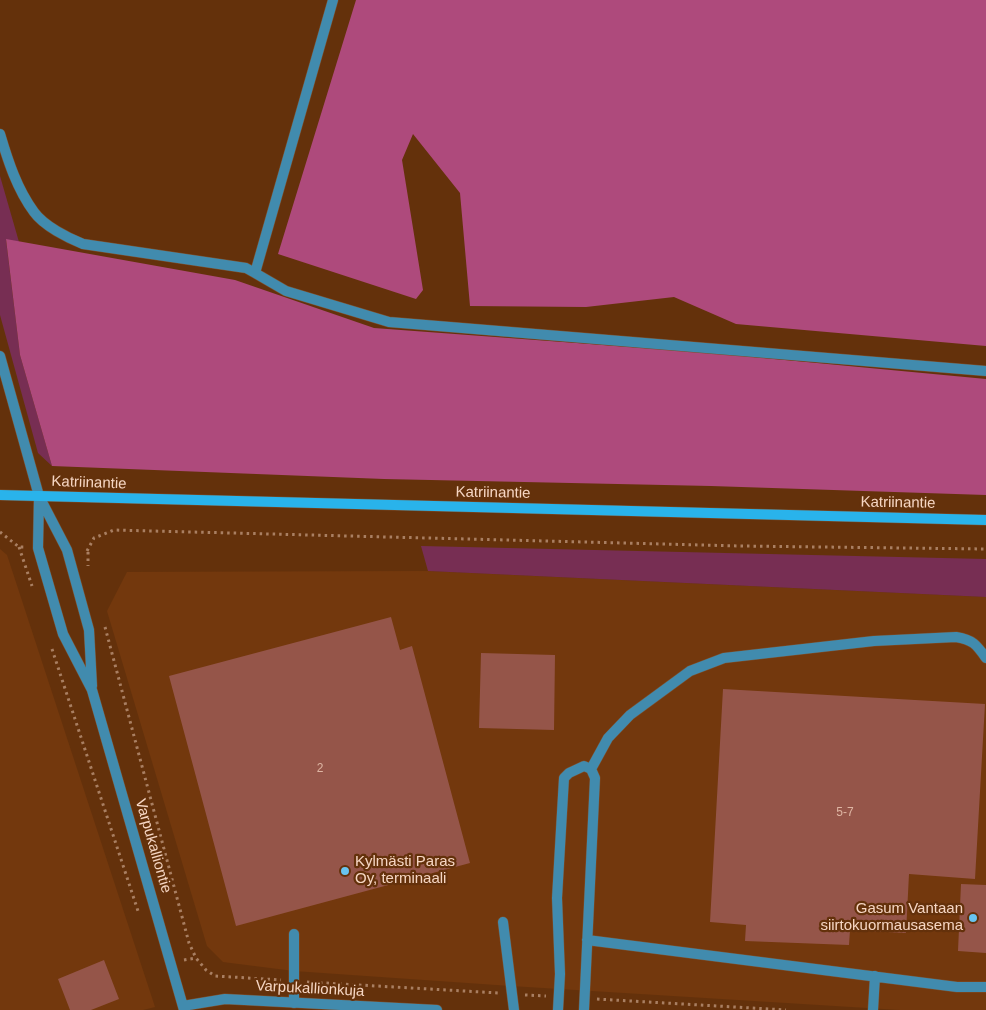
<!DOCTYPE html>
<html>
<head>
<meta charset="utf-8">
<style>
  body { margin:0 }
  canvas { display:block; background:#64310b }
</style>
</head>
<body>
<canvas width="986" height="1010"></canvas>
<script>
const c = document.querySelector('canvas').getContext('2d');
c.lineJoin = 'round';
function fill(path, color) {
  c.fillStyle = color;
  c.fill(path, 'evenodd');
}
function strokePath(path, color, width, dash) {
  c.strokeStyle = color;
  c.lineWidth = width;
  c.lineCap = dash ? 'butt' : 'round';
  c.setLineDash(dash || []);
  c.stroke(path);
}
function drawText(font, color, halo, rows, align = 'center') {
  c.font = font + ' Arial,sans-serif';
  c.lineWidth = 4.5;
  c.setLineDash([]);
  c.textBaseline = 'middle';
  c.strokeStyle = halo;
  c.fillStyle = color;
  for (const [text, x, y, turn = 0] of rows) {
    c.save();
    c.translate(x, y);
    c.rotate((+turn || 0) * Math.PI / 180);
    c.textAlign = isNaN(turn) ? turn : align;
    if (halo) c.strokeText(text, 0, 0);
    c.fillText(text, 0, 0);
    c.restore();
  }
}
const built = new Path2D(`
  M0,549L7,555L155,1007L143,1010H0Z
  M428,571L986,597V1010H900L511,986L294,971L223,962L207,946L107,611L127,572Z`);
const green = new Path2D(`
  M0,176L19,242L6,240L20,355L52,466L38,453L0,315Z
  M421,546L986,559V597L428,571Z`);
const forest = new Path2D(`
  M356,0H986V346L736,324L674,297L586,307L470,306L460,193L413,134L402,160L423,290L416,299L278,254Z
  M6,239L235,280L374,328L711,353L986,379V495L711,486L384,479L52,466L20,355Z`);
const building = new Path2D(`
  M391,617L400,650L412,646L470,863L236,926L169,676Z
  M481,653L555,655L554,730L479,728Z
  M723,689L985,704L975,879L909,874L906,933L850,930L849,945L745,941L746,925L710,922Z
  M961,884L986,885V953L958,951Z
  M104,960L119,999L91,1010H70L58,979Z`);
const path = new Path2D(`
  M0,532L19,547H26
  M19,547L32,586
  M87,551L94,538L114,530L740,546L986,549
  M88,552V566
  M105,627L189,943L196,958L206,970L215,976L281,980
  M52,649L138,911
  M184,960L196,958
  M307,982L498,993
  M525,995L546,996
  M597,999L786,1010`);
const service = new Path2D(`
  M333,0L255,273L286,291L389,322L986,371
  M0,134C8,161 17,189 34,212C44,226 68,238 83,244L246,268L255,273
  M0,356L39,496
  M591,769L608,738L630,715L690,671L724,658L874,641L956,637C973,640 976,644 986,658
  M503,922L514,1010
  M587,940L957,987H986
  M294,1003V934
  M558,1010L560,974L557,898L564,778L569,773L584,766L591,769L595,778L584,1010
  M873,1010L875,976`);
const minor = new Path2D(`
  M39,496L38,548L63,634L92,690L184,1010
  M40,498L67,550L89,630L92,686
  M183,1006L225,999L437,1010`);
const secondary = new Path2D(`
  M0,495L986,520`);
const markers = [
  [345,871,5,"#68c4f0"],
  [973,918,5,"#68c4f0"]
];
const numberNames = [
  ["2",320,769],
  ["5-7",845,813]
];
const streetNames = [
  ["Katriinantie",89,483,2],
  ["Katriinantie",493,493,1],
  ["Katriinantie",898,503,1],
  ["Varpukalliontie",153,846,74],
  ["Varpukallionkuja",310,989,3]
];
const poiNames = [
  ["Kylmästi Paras",355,862],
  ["Oy, terminaali",355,879],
  ["Gasum Vantaan",963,909,"right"],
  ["siirtokuormausasema",963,926,"right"]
];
fill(built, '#73380d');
fill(green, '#772e53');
fill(forest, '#ae4a7c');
fill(building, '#955549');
strokePath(service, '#7e4f2c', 11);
strokePath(minor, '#7e4f2c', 11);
strokePath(secondary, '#7e4f2c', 11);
strokePath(path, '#a97f62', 3, [2.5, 4]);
strokePath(service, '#418bae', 10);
strokePath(minor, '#418bae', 10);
strokePath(secondary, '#29b3eb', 10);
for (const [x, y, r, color] of markers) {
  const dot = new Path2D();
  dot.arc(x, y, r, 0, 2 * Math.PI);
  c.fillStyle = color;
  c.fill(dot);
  strokePath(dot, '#64310b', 2);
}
drawText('12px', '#deb6a4', null, numberNames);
drawText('15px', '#f6d6c3', '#64310b', streetNames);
drawText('15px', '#f6d6c3', '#64310b', poiNames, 'left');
</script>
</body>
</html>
